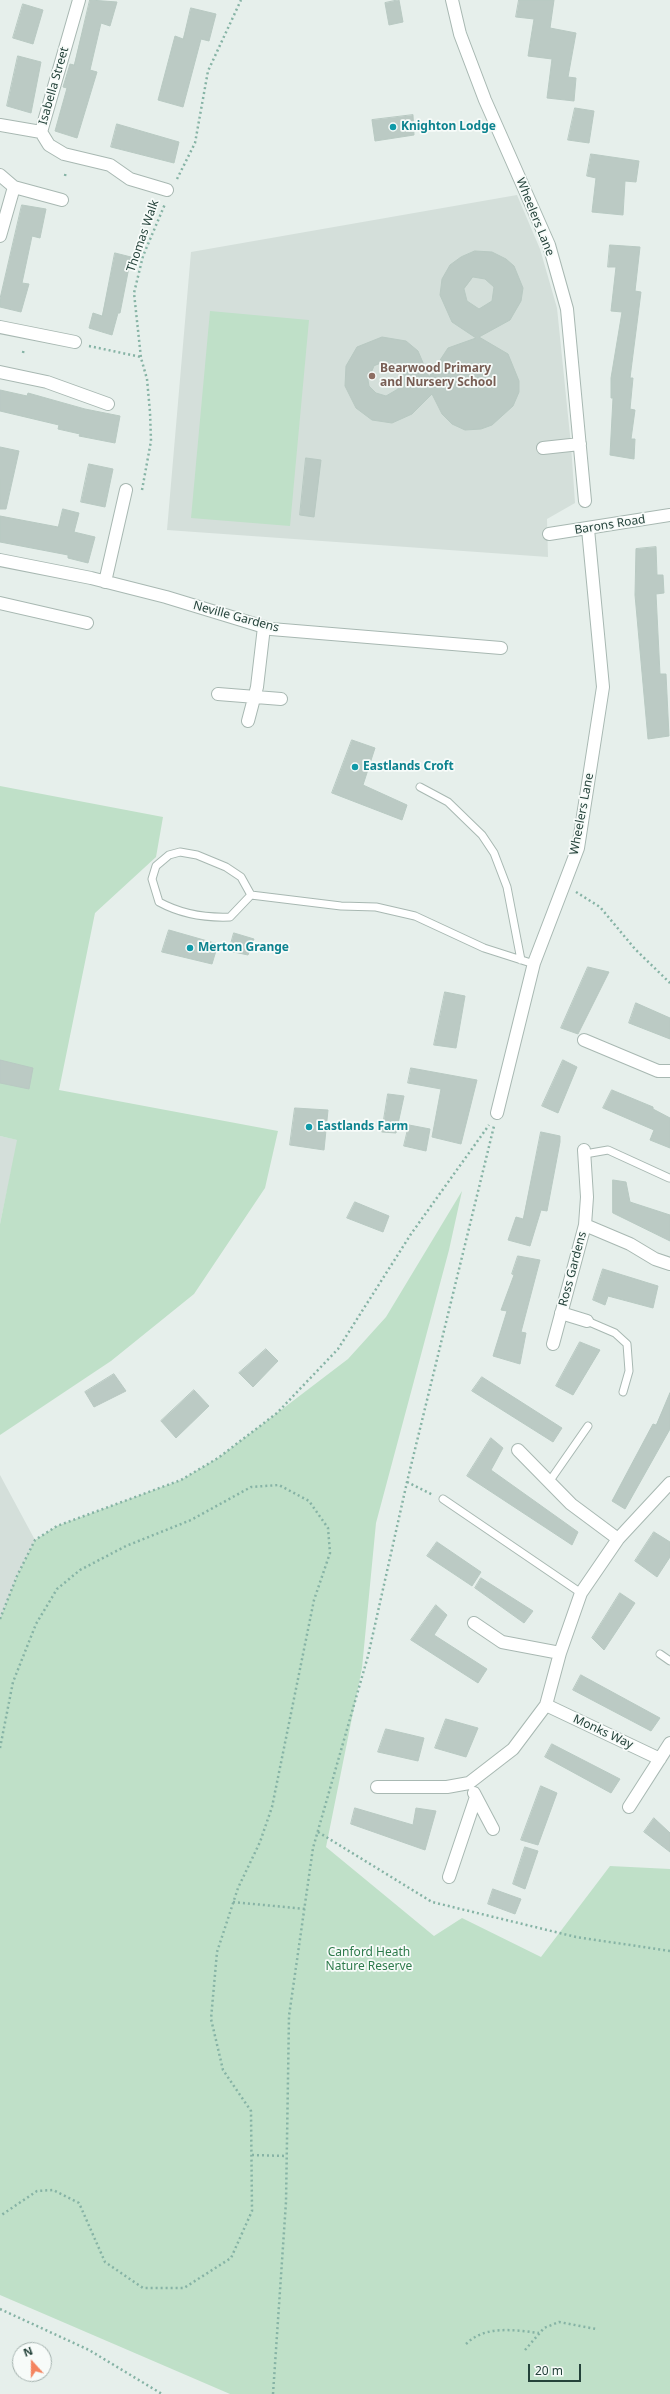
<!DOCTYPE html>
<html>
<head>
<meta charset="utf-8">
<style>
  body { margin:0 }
  #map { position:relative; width:670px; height:2394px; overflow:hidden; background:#e6efeb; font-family:"Noto Sans",sans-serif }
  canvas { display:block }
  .north { position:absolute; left:12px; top:2342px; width:40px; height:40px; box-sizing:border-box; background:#f7fbf9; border:1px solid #a3b1ad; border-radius:50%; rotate:339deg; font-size:11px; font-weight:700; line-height:16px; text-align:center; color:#24423a }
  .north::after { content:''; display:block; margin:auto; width:14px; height:18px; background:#f4845f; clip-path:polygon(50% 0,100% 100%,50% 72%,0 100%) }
  .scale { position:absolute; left:528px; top:2364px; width:53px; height:18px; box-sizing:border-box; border:2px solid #24423a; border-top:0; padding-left:5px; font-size:12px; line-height:14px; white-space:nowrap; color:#24423a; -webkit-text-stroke:3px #f7fbf9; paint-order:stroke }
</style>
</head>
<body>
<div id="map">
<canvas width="670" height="2394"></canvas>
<div class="north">N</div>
<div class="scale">20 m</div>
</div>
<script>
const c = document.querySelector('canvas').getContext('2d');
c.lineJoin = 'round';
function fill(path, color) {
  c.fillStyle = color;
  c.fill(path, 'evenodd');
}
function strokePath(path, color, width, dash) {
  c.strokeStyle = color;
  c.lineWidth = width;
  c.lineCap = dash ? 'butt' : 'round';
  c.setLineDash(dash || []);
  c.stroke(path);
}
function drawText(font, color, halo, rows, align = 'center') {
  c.font = font + ' "Noto Sans",sans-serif';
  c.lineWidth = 3.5;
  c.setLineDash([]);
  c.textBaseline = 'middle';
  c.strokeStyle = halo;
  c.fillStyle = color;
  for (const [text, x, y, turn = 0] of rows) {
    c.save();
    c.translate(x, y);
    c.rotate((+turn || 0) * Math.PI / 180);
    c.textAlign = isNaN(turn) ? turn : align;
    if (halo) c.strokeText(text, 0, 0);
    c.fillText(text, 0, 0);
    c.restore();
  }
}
const built = new Path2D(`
  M517,195L540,249L557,308L571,445L575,503L547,519L548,557L167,530L191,252Z
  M0,1136L18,1140L0,1224Z
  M0,1475L35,1540L17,1576L0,1619Z`);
const green = new Path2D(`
  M210,311L309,320L290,526L191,518Z
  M0,786L163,817L156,857L95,913L59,1090L278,1131L265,1188L194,1294L111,1361L0,1435V1224L17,1140L0,1136Z
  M462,1191L449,1250L376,1523L362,1668L326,1847L434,1936L462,1918L541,1957L610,1866L670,1869V2394H230L0,2295V1619L17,1576L35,1540L57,1526L181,1480L218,1458L348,1359L386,1317Z`);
const building = new Path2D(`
  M90,0L117,2L110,26L101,23L90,70L97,72L77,138L55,131L67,88L63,87L70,64L74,65Z
  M399,0L403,22L389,25L385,3Z
  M519,0H554L550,28L576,33L568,77L576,78L574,101L547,98L552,59L528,56L534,19L516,17Z
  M23,4L43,10L33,44L13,38Z
  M191,8L216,14L209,41L201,39L183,107L158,100L175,36L183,39Z
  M18,56L41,62L31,113L7,106Z
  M575,108L594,111L589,143L568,140Z
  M413,115L414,135L375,141L372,120Z
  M117,124L179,142L174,163L111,147Z
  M591,154L639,161L636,182L625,181L623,215L592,212L596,178L587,176Z
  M22,205L46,209L40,238L32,236L22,283L29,284L21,312L0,307V299Z
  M610,245L640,247L635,291L641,292L630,378H633L630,409L635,410L631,439H635L634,459L610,455L613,398H611V378L622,312L611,311L616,267H608Z
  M475,251L492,252L506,259L514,266L523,288L521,301L510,320L479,337L508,354L519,381V392L513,406L492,425L481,429L465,430L452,424L442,414L432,394L412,414L392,423L372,420L356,408L345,386L346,366L357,347L382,337L406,341L418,351L429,377L448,348L476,338L452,322L440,295L442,279L450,265L461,257ZM473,277L485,279L494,287L492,301L479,309L467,301L464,289ZM384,362L397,367L402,376L398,389L386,396L376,393L369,386L368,380L374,366Z
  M115,253L131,257L120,313H118L112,335L89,328L93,313L102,316Z
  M0,390L27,396L28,393L85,409L120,416L115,443L79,436L80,434L58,429L59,425L0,411Z
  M0,447L19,451L6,509H0Z
  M306,458L321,460L314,517L300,515Z
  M89,464L113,469L105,507L81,502Z
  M63,509L79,513L74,532L95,537L88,563L68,558V555L0,542V516L58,527Z
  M656,547L657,575H663L664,593L656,594L660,674H666L669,736L648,739L635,595L636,549Z
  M352,740L375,748L363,785L407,805L402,820L332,793Z
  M169,930L218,944L212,964L162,952Z
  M234,933L254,939L248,955L229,951Z
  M588,967L609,972L578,1034L561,1028Z
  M445,992L465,996L456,1048L434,1045Z
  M636,1003L670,1018V1039L629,1023Z
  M0,1060L33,1068L29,1089L0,1083Z
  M563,1060L577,1067L558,1113L542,1106Z
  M411,1068L477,1080L461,1144L432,1137L441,1089L408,1083Z
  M612,1090L653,1107V1109L670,1118V1148L650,1140L654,1130L603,1108Z
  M388,1094L404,1096L396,1133L382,1132Z
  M295,1108L328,1110L324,1150L290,1145Z
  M409,1125L430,1129L426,1151L404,1146Z
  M541,1132L560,1136V1142L547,1211L541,1210L530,1246L508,1240L516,1217L523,1219Z
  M613,1180L626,1182L630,1202L670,1215V1241L613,1213Z
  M355,1202L389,1216L383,1232L347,1218Z
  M518,1256L540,1260L521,1332L526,1333L520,1364L493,1356L507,1311L501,1310L514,1275L512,1274Z
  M603,1269L658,1286L653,1308L608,1296L605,1305L593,1300Z
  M580,1342L600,1350L573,1395L556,1386Z
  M266,1349L278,1361L253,1387L239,1373Z
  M114,1374L126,1391L94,1407L85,1392Z
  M482,1377L562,1428L553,1442L472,1391Z
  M194,1390L209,1406L176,1438L161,1421Z
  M670,1393V1429L625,1509L612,1501L653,1424L656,1425Z
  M491,1438L503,1448L491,1470L578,1532L572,1545L467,1476Z
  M654,1532L670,1542V1557L657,1577L635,1561Z
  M437,1542L481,1572L472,1586L427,1556Z
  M481,1578L533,1611L524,1623L475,1588Z
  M620,1593L635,1603L604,1650L592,1638Z
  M436,1605L447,1615L434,1635L487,1669L478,1683L411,1640Z
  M581,1675L660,1718L651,1731L573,1690Z
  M446,1719L478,1728L466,1757L435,1748Z
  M386,1729L424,1738L418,1761L378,1752Z
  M552,1744L620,1779L611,1793L545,1757Z
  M541,1786L557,1793L538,1845L521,1840Z
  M355,1808L413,1825L416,1808L436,1811L425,1850L351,1824Z
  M654,1818L670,1833V1852L644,1832Z
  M525,1847L538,1851L525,1889L513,1884Z
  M493,1889L521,1899L515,1914L488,1904Z`);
const path = new Path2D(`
  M65,176L66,171
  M177,179L195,143L208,71L241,0
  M89,346L141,357
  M23,353L24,348
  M142,490L151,441L150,412L147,379L141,358L134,293L143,256L165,204
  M576,892L600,907L635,949L670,983
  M407,1482L433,1495
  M0,1619L17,1576L35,1540L57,1526L181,1480L218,1458L277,1413L338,1349L411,1234L489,1125
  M0,1748L13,1682L36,1624L57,1589L80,1570L126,1546L191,1520L251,1487L279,1485L309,1501L328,1528L330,1553L314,1600L272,1807L260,1842L238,1888L217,1952L211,2019L223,2070L251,2111L252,2211L231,2258L184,2288H143L105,2262L79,2203L53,2190L37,2191L0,2216
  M318,1832L432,1902L576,1937L670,1951
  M233,1902L305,1909
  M252,2155L287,2156
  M0,2309L89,2350L162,2394
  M466,2344C485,2325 514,2330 539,2333
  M525,2350L544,2328L559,2322L596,2329
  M273,2394L286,2202L289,2016L313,1848L368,1656L407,1482L494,1126`);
const lane = new Path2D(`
  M420,787L448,802L482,835L494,853L507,887L521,960
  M251,895L241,877L226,867L197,855L180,852L169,855L156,866L152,879L159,902C181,914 205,918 230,917L251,895L341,906L376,907L415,916L484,948L534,964
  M585,1154L608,1150L669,1178
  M587,1321L615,1333L627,1344L629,1371L623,1392
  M549,1482L588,1426
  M443,1499L581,1593
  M660,1654L670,1661`);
const street = new Path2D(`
  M452,0L460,34L485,100L549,245L567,309L585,501
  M0,125L41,132
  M41,132L49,145L64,154L110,165L130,179L167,190
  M41,132L79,0
  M0,175L14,187L62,200
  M0,236L14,187
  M0,327L75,342
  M0,372L47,382L108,404
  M543,448L580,444
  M549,534L670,515
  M0,560L91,578L166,597L271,629L501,648
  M105,582L126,490
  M0,603L87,623
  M218,694L281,699
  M248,721L257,687L264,627
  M584,1040L658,1071H670
  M497,1113L534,963L578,848L603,687L588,529
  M585,1225L630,1244L655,1259L670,1264
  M561,1313L587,1321
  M553,1344L585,1225L587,1197L584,1150
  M518,1450L571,1504L618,1539
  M474,1623L502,1642L560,1653
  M546,1705L660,1759
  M377,1787H447L469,1783L513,1749L546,1705L560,1653L581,1593L618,1539L670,1483
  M474,1793L493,1829
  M629,1807L670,1743
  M449,1877L476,1797`);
const markers = [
  [393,127,4,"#0f9aa8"],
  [372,376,4,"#8d6e63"],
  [355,767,4,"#0f9aa8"],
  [190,948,4,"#0f9aa8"],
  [309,1127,4,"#0f9aa8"]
];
const streetNames = [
  ["Isabella Street",54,86,-74],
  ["Wheelers Lane",535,217,68],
  ["Thomas Walk",143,236,-71],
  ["Barons Road",610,525,-9],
  ["Neville Gardens",236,617,15],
  ["Wheelers Lane",582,814,-79],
  ["Ross Gardens",573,1269,-75],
  ["Monks Way",603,1732,25]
];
const cultureNames = [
  ["Knighton Lodge",401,127],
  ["Eastlands Croft",363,767],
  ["Merton Grange",198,948],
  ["Eastlands Farm",317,1127]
];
const educationNames = [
  ["Bearwood Primary",380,369],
  ["and Nursery School",380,383]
];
const parkNames = [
  ["Canford Heath",369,1953],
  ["Nature Reserve",369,1967]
];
fill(built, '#d4dfda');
fill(green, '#bfe0c8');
fill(building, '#bbcac4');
strokePath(building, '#b8c9c2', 1);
strokePath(lane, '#a8b8b2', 9);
strokePath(street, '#a8b8b2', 14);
strokePath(path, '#86b3a5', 2.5, [2, 3]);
strokePath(lane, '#fff', 7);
strokePath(street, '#fff', 12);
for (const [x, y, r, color] of markers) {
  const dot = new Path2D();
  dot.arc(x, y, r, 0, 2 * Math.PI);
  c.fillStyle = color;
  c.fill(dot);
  strokePath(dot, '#f7fbf9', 1.5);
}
drawText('12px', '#24423a', '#f7fbf9', streetNames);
drawText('bold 12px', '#0d838f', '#f7fbf9', cultureNames, 'left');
drawText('bold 12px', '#785e54', '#f7fbf9', educationNames, 'left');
drawText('12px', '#2d7a4b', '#f7fbf9', parkNames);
</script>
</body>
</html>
